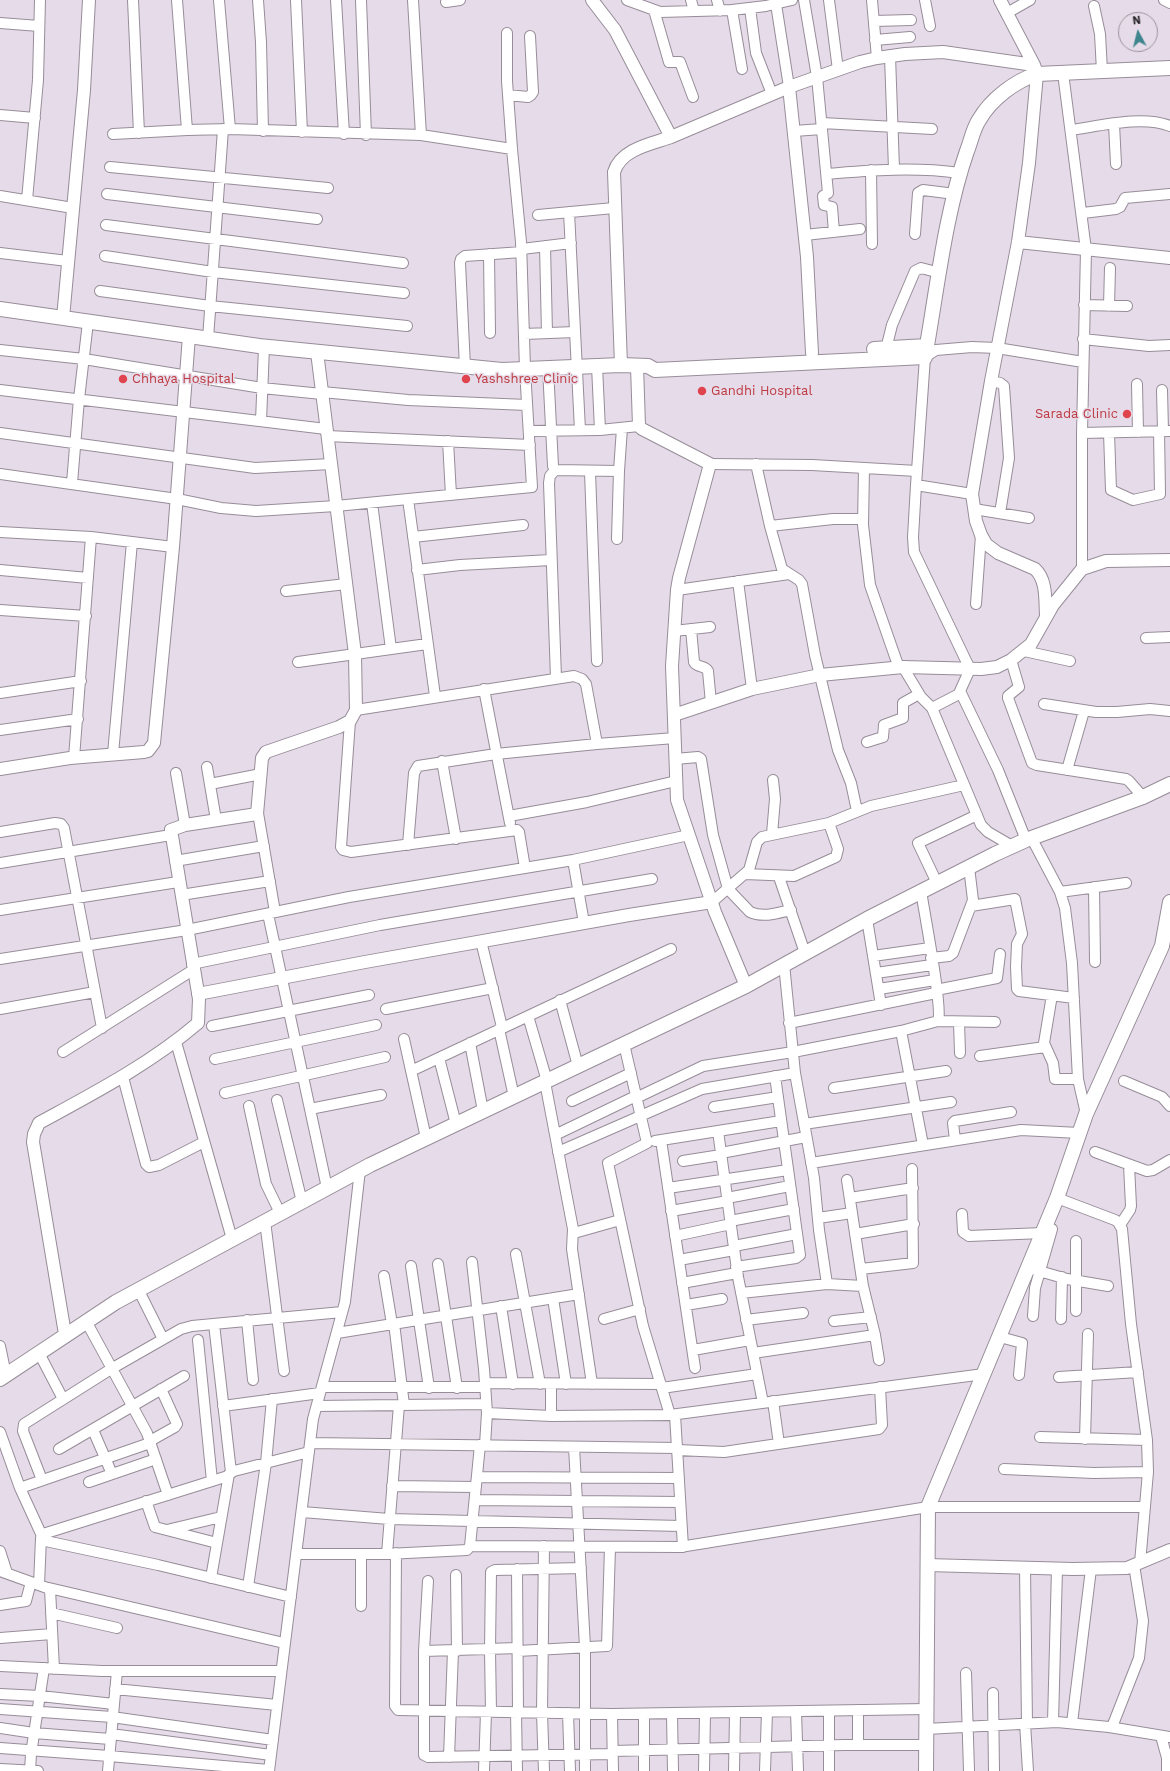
<!DOCTYPE html>
<html>
<head>
<meta charset="utf-8">
<style>
  body { margin:0 }
  #map { position:relative; width:1170px; height:1771px; overflow:hidden; background:#e6dce9; font-family:"Work Sans",sans-serif }
  canvas { display:block }
  .north { position:absolute; left:1118px; top:12px; width:40px; height:40px; box-sizing:border-box; background:#e6dce9; border:1px solid #9a929c; border-radius:50%; rotate:353deg; font-size:11px; font-weight:700; line-height:16px; text-align:center; color:#272328 }
  .north::after { content:''; display:block; margin:auto; width:14px; height:18px; background:#3e858e; clip-path:polygon(50% 0,100% 100%,50% 72%,0 100%) }
</style>
</head>
<body>
<div id="map">
<canvas width="1170" height="1771"></canvas>
<div class="north">N</div>
</div>
<script>
const c = document.querySelector('canvas').getContext('2d');
c.lineJoin = 'round';
function strokePath(path, color, width, dash) {
  c.strokeStyle = color;
  c.lineWidth = width;
  c.lineCap = dash ? 'butt' : 'round';
  c.setLineDash(dash || []);
  c.stroke(path);
}
function drawText(font, color, halo, rows, align = 'center') {
  c.font = font + ' "Work Sans",sans-serif';
  c.lineWidth = 3;
  c.setLineDash([]);
  c.textBaseline = 'middle';
  c.strokeStyle = halo;
  c.fillStyle = color;
  for (const [text, x, y, turn = 0] of rows) {
    c.save();
    c.translate(x, y);
    c.rotate((+turn || 0) * Math.PI / 180);
    c.textAlign = isNaN(turn) ? turn : align;
    if (halo) c.strokeText(text, 0, 0);
    c.fillText(text, 0, 0);
    c.restore();
  }
}
const minor = new Path2D(`
  M133,0L139,133
  M177,0L187,130L230,129L421,135L413,0
  M219,0L230,129
  M258,0L261,42L263,131
  M296,0L302,132
  M336,0L344,134
  M361,0L366,135
  M627,0L660,12L732,10L766,6L792,0
  M691,0L694,11
  M717,0L720,11
  M804,0L817,77L828,193L823,196L824,205L832,207L834,232
  M829,0L838,70
  M872,0L877,58
  M925,0L930,26
  M1164,0L1170,3
  M446,2L460,0
  M776,4L789,87
  M1094,6L1100,34L1102,71
  M750,8L756,53L772,94
  M654,10L669,62H680L693,97
  M732,10L742,69
  M1007,13L1030,0
  M874,21L911,20
  M0,23L39,26
  M875,40L910,37
  M890,56L894,169
  M1063,73L1086,250L1082,433
  M508,95L528,97L531,95L533,92L530,36
  M0,115L35,118
  M822,123L932,129
  M1114,124L1116,164
  M1071,130C1100,126 1142,115 1170,126
  M794,131L822,129
  M113,134L187,130
  M421,135L512,149
  M110,167L328,188
  M871,170L872,244
  M827,174C872,170 915,167 960,173
  M107,194L317,219
  M0,196L73,208
  M27,200L38,80L40,0
  M569,212L580,430
  M1083,213L1116,209L1120,207L1125,198L1170,194
  M538,215L614,208
  M106,225L403,263
  M915,234L918,193L923,190L955,194
  M805,235L860,229
  M545,246L547,333
  M522,249L571,243
  M0,253L68,261
  M489,254L490,333
  M105,256L213,272L404,293
  M100,291L210,306L407,326
  M1084,305L1127,306
  M1109,306L1110,268
  M524,334L575,332
  M208,339L223,129
  M1083,339L1149,346L1170,345
  M886,349L892,325L915,271L921,268L940,273
  M0,350L84,359L262,388L322,394
  M597,366L600,430
  M465,367L460,263L461,259L465,256L522,252
  M548,368L553,466L555,470L619,471
  M991,381L1000,383L1004,386L1009,458L1000,513
  M1137,384L1138,432
  M0,390L326,429
  M1162,390L1163,431
  M322,392L408,400L527,405
  M261,421L264,347
  M529,431L600,430L639,426
  M0,433L255,468L331,464
  M1109,433L1111,490L1133,500L1160,494L1159,431
  M327,436L530,445
  M448,441L451,495
  M710,464L812,465L917,471
  M756,464L770,526L782,569L799,580L802,584L815,655L838,750L851,783L857,811
  M864,468L863,525L870,585L899,668
  M555,470L550,476L549,483L556,678
  M590,472L597,661
  M0,474L177,499L221,508L256,511L336,506L532,487L525,369L521,242L512,149L507,81V33
  M72,483L79,399L88,322
  M916,485L913,537L914,552L970,669L960,691L998,770L1026,840
  M972,494L916,485L925,357L936,350L972,347L997,348L1083,362
  M408,499L435,696
  M372,503L391,649
  M974,509L1029,518
  M770,526L833,519H863
  M0,532L91,537L173,547
  M413,537L523,525
  M617,539L619,471L622,428
  M1082,569V433L1170,431
  M0,570L88,578
  M417,570L460,565L551,560
  M738,581L752,689
  M677,590L789,574
  M286,591L346,584
  M976,604L981,535
  M0,610L86,616
  M691,629L694,662C697,668 705,665 708,671L711,703
  M674,631L710,627
  M1146,638L1170,637
  M1024,651L1070,661
  M1011,660L1019,687L1008,696V698L1032,763L1037,765L1126,779L1129,781L1143,797
  M298,662L427,644
  M903,667L921,697L932,708L981,825L988,832L1012,846
  M484,689L510,823
  M0,693L81,681
  M1044,704L1096,712H1117L1150,709L1170,711
  M932,708L961,693
  M356,710L574,676L582,679L586,684L597,744L496,754L418,766L414,773L408,845
  M350,721L341,847L343,850L351,852L517,830L519,832L525,868
  M0,730L78,719
  M867,742L883,737L884,725L903,718V703L919,694
  M597,744L675,738
  M113,754L132,542
  M74,758L91,537
  M675,759L698,757L701,759L713,835L728,889L750,912C763,918 778,913 791,910
  M442,761L456,839
  M207,767L216,820
  M1067,770L1084,711
  M176,773L185,825
  M210,784L261,774
  M258,813L275,912
  M509,816L587,802L676,781
  M0,832L55,823L61,824L64,828L102,1028
  M772,834L775,799L773,780
  M1032,839L1060,892L1065,908L1072,963L1078,1079L1086,1114
  M573,860L584,923
  M175,861L264,846
  M0,863L171,835
  M745,874L794,876L836,857L838,849L829,823
  M779,877L805,953
  M937,883L918,843L977,815
  M1094,887L1095,962
  M1060,892L1126,883
  M181,895L270,881
  M712,902L749,870L757,842L762,837L829,823L871,806L964,785
  M971,906L1015,899L1022,934L1017,944L1016,967L1017,989L1019,991L1074,998
  M0,910L178,882
  M268,914L327,1188
  M867,919L881,1005
  M481,941L502,1027
  M873,956L930,948
  M931,958L949,956L953,953L973,900L969,867
  M0,959L187,930L349,897L573,860L689,835
  M192,964L380,925L652,879
  M784,964L795,1073L814,1178L819,1230L827,1284L863,1286L875,1335L879,1360
  M876,973L932,965
  M879,989L935,980
  M936,990L997,978L1000,954
  M1052,995L1044,1043L1053,1063L1055,1079H1078
  M560,1000L578,1066
  M0,1009L95,992
  M386,1009L493,988
  M528,1016L547,1081
  M938,1021L995,1022
  M959,1022L960,1053
  M789,1023L936,993
  M212,1026L369,995
  M499,1029L514,1097
  M901,1031L923,1145
  M404,1039L426,1138
  M176,1042L232,1239
  M470,1043L483,1111
  M624,1044L647,1143L608,1163L643,1326L670,1415L984,1374
  M63,1052L193,970
  M980,1056L1045,1047
  M439,1058L456,1124
  M215,1059L376,1025
  M411,1071L671,949
  M123,1077L146,1164L149,1167L159,1165L204,1142
  M1124,1081L1162,1097L1170,1106
  M545,1082L573,1229L572,1249L592,1384
  M834,1088L946,1071
  M225,1093L385,1057
  M636,1098L703,1066L793,1052L901,1031L938,1021C943,1009 924,911 921,891
  M277,1100L302,1202
  M572,1101L631,1073
  M249,1106L266,1184L280,1213
  M714,1107L778,1097
  M310,1109L381,1095
  M804,1124L951,1102
  M718,1131L738,1277L763,1403
  M555,1135L636,1096
  M661,1140L695,1368
  M955,1140L953,1123L955,1121L1011,1112
  M655,1141L781,1121
  M558,1152L702,1089L795,1073
  M1095,1152L1147,1171L1153,1170L1170,1160
  M721,1153L806,1137
  M683,1161L721,1155
  M811,1163L1021,1130L1079,1133
  M847,1180L863,1286
  M668,1188L788,1170
  M727,1198L790,1186
  M850,1198L913,1188
  M1057,1198L1115,1220L1118,1222L1122,1229L1131,1324L1147,1440L1148,1472L1140,1563
  M671,1211L728,1201
  M962,1214L963,1232L969,1236L1043,1233
  M818,1218L852,1213
  M265,1221L284,1371
  M730,1221L794,1209
  M1120,1225L1130,1210L1131,1206L1129,1165
  M574,1233L620,1220
  M855,1234L914,1224
  M675,1236L731,1224
  M1076,1241V1311
  M734,1246L797,1234
  M516,1254L540,1384
  M679,1260L734,1250
  M472,1262L484,1369L487,1413L551,1416L670,1415
  M438,1264L457,1388
  M411,1266L429,1388
  M736,1267L796,1258L800,1255L775,1076
  M861,1269L913,1263L912,1169
  M1032,1269L1067,1279L1108,1286
  M384,1276L392,1324
  M682,1283L737,1273
  M138,1289L163,1339
  M741,1293L827,1284
  M553,1298L566,1384
  M686,1305L722,1299
  M501,1306L513,1384
  M1033,1316L1035,1288L1052,1229
  M604,1319L640,1309
  M1061,1319L1062,1277
  M247,1320L253,1380
  M746,1320L803,1313
  M86,1321L147,1433L168,1495
  M834,1321L871,1317
  M394,1323L404,1405
  M214,1324L231,1472
  M337,1333L579,1294
  M1000,1337L1022,1343L1019,1375
  M198,1340L212,1481
  M0,1346L6,1375
  M693,1350L750,1340
  M39,1353L63,1399
  M753,1353L875,1335
  M1059,1377L1138,1372
  M485,1383L661,1384
  M322,1387H485
  M662,1388L757,1374
  M773,1401L779,1444
  M223,1406L320,1393
  M317,1406L485,1404
  M675,1415L683,1547
  M551,1416V1384
  M93,1430L112,1474
  M0,1432L20,1488L42,1536
  M1040,1437L1147,1440
  M1085,1439L1088,1334
  M150,1441L175,1427L177,1424L161,1389
  M310,1443L677,1448
  M485,1445L487,1413
  M574,1447L585,1647V1771
  M59,1449L184,1376
  M677,1450L724,1452L879,1429L882,1425L880,1387
  M1004,1469L1094,1473L1148,1472
  M477,1477L679,1478
  M42,1480L23,1431L24,1424L111,1369L181,1329L192,1326L342,1312
  M89,1482L156,1459
  M392,1486L476,1487
  M20,1488L150,1443
  M475,1500L680,1502
  M146,1501L155,1527L217,1543
  M302,1512L389,1519L681,1526
  M167,1530L221,1517
  M41,1540L158,1565L291,1597
  M470,1546L680,1547L928,1507H1145
  M544,1546L542,1713L544,1771
  M0,1551L7,1573
  M396,1553L395,1706L398,1710L612,1714
  M297,1554H387L467,1550L470,1546L480,1445
  M361,1554V1606
  M387,1554L399,1405
  M1025,1568L1027,1723
  M517,1569L518,1712
  M0,1571L50,1589L54,1669
  M456,1575L457,1651
  M211,1578L229,1474L234,1471L309,1452
  M428,1581L424,1651V1755L428,1757L613,1754
  M39,1585L41,1538L43,1534L228,1476
  M248,1587L266,1463L272,1399
  M49,1588L284,1643
  M0,1605L26,1601L31,1582
  M51,1613L117,1628
  M0,1638L52,1634
  M424,1651L518,1648
  M518,1651L607,1646L610,1547
  M0,1666L102,1671H281
  M966,1673L969,1771
  M115,1689L277,1705
  M993,1693L994,1771
  M0,1694L40,1696L114,1704
  M0,1709L112,1717L273,1740
  M858,1710V1745
  M491,1712L490,1650L491,1572L495,1570L581,1568
  M516,1712L517,1771
  M796,1712L798,1771
  M568,1713L570,1771
  M644,1714V1771
  M672,1714L673,1771
  M1053,1722L1057,1569
  M1025,1723L1028,1771
  M1072,1723L1091,1569
  M1112,1727L1139,1658L1143,1621L1134,1565
  M0,1728L34,1733L110,1739
  M926,1729L1057,1722L1109,1727L1170,1737
  M111,1734L271,1755
  M1161,1736L1167,1758V1771
  M0,1748L109,1756L269,1770
  M613,1751L844,1745H926
  M449,1757L453,1651
  M0,1769L38,1771
  M30,1771L31,1754L44,1668
  M108,1771L117,1671
  M269,1771L313,1419L345,1302L360,1170
  M484,1771L486,1712
  M613,1771L612,1714L926,1709
  M704,1771L705,1713
  M734,1771L735,1713
  M765,1771L767,1712
  M829,1771V1711`);
const tertiary = new Path2D(`
  M592,0L615,30L671,137L789,87L860,62L877,58L905,54L943,52L1034,65
  M1000,0L1034,65L1037,74L1029,163L1018,242L991,381L972,494L976,521L981,535L986,544L998,553L1035,569C1047,580 1045,600 1046,615
  M789,87L807,257L812,353
  M1018,242L1170,258
  M63,318L84,90L89,0
  M621,365L614,172C621,149 651,144 671,137
  M637,366L639,426L642,429L710,464L679,578L677,590L672,666L677,800L715,912L746,986
  M674,715L752,689L820,675L903,667L981,669L997,667L1011,660L1031,644L1053,605L1082,569L1106,561L1170,560
  M0,769L70,758L144,752L148,751L154,743L173,547L189,336
  M198,994L365,962L629,915L712,902
  M65,1334L33,1142L34,1134L39,1123C94,1093 150,1064 198,1023L199,999L171,830L185,825L257,814L262,758L266,752L339,727L350,721L356,710L355,654L317,352
  M927,1565L1073,1569L1127,1568L1170,1550`);
const secondary = new Path2D(`
  M0,309L259,346L502,370L621,365L648,366L655,370L925,357C937,290 945,214 967,151C971,141 973,129 979,120C991,99 1015,81 1037,74L1170,68
  M874,349L927,346
  M0,1379L116,1302L370,1165L746,986L867,919L995,854L1026,840L1143,797L1170,784
  M926,1771L928,1507L1057,1198L1086,1114L1162,946L1170,902`);
const markers = [
  [123,379,5,"#e0444e"],
  [466,379,5,"#e0444e"],
  [702,391,5,"#e0444e"],
  [1127,414,5,"#e0444e"]
];
const healthNames = [
  ["Chhaya Hospital",132,379],
  ["Yashshree Clinic",475,379],
  ["Gandhi Hospital",711,391],
  ["Sarada Clinic",1118,414,"right"]
];
strokePath(minor, '#978d99', 12);
strokePath(tertiary, '#978d99', 14);
strokePath(secondary, '#978d99', 16);
strokePath(minor, '#fff', 10);
strokePath(tertiary, '#fff', 12);
strokePath(secondary, '#fff', 14);
for (const [x, y, r, color] of markers) {
  const dot = new Path2D();
  dot.arc(x, y, r, 0, 2 * Math.PI);
  c.fillStyle = color;
  c.fill(dot);
  strokePath(dot, '#e6dce9', 1.5);
}
drawText('13px', '#be3a42', '#e6dce9', healthNames, 'left');
</script>
</body>
</html>
